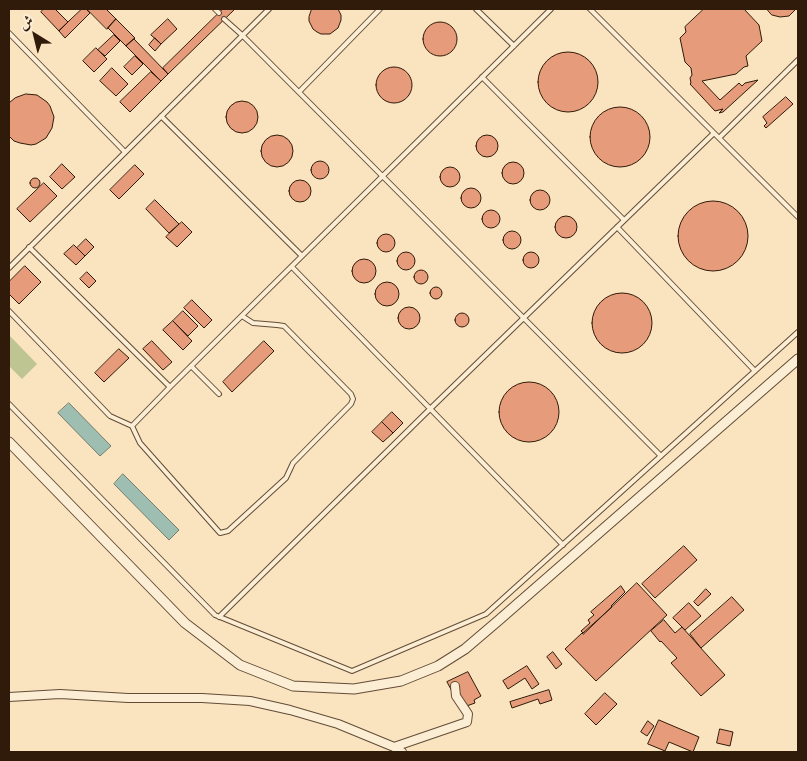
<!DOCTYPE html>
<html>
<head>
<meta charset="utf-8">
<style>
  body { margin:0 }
  #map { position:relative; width:807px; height:761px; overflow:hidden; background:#fae3bf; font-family:"IM FELL Great Primer",Amiri,serif }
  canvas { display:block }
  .frame { position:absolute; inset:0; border:10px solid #301a09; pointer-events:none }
  .north { position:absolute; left:10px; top:10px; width:50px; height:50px; -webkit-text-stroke:4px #fcedd5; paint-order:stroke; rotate:324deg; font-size:14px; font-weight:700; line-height:20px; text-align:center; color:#301a09 }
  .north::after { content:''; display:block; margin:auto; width:18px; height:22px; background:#301a09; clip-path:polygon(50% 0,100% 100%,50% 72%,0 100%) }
</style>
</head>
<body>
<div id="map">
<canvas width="807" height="761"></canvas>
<div class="frame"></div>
<div class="north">ش</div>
</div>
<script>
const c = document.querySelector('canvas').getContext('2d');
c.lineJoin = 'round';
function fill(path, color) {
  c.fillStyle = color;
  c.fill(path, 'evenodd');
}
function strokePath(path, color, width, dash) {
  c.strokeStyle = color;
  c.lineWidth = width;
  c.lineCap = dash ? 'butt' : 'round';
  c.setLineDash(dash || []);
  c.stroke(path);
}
const green = new Path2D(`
  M9,335L37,364L22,379L9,366Z`);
const water = new Path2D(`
  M69,403L111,446L100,456L58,413Z
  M123,474L179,530L169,540L114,484Z`);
const building = new Path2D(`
  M44,9H55L68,22L59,31L41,12Z
  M82,9H86L90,13L65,38L59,31Z
  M87,9H106L116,19L107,29Z
  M223,9H235L168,74L163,68Z
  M312,9H338L341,15V20L338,28L330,34H321L317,32L313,29L309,21V17Z
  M704,9H744L759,25L762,41L746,56L748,66L744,67L736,74L702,81L720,100L739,83L742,86L745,83L758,80L723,112L719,113L723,109L715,111L690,84L691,83L690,78L692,75L691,68L685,62L680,38L686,32L685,27Z
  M767,9H796L789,16L780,17L772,15Z
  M116,19L135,38L126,46L108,28Z
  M168,19L177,29L161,44L151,35Z
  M423 39a17 17 0 1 1 34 0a17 17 0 1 1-34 0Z
  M114,35L120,41L105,56L98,50Z
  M155,38L161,44L155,51L149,45Z
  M134,39L168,74L161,81L126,46Z
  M96,48L107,59L94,72L83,61Z
  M538 82a30 30 0 1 1 60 0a30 30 0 1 1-60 0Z
  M135,56L143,64L132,75L124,67Z
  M376 85a18 18 0 1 1 36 0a18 18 0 1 1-36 0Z
  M112,68L128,84L116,96L100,81Z
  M151,72L161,81L130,112L120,102Z
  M26,94L37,95L47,102L50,106L54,117L52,128L46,138L36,144L31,145L20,143L14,141L9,136V103L15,98Z
  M786,97L793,104L766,128L764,126L767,123L763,117Z
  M226 117a16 16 0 1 1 32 0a16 16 0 1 1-32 0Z
  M590 137a30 30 0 1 1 60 0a30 30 0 1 1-60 0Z
  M476 146a11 11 0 1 1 22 0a11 11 0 1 1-22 0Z
  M261 151a16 16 0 1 1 32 0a16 16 0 1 1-32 0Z
  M311 170a9 9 0 1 1 18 0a9 9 0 1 1-18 0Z
  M502 173a11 11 0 1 1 22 0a11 11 0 1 1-22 0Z
  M62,164L75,177L62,189L50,177Z
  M135,165L144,174L119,199L110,190Z
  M440 177a10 10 0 1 1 20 0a10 10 0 1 1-20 0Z
  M30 183a5 5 0 1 1 10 0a5 5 0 1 1-10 0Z
  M289 191a11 11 0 1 1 22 0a11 11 0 1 1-22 0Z
  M44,183L57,196L30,222L17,209Z
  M461 198a10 10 0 1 1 20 0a10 10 0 1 1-20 0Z
  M530 200a10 10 0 1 1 20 0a10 10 0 1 1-20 0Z
  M155,200L179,224L169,233L146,209Z
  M678 236a35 35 0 1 1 70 0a35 35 0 1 1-70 0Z
  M482 219a9 9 0 1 1 18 0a9 9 0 1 1-18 0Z
  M555 227a11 11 0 1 1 22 0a11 11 0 1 1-22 0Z
  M182,222L192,232L177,247L166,237Z
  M503 240a9 9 0 1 1 18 0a9 9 0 1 1-18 0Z
  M377 243a9 9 0 1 1 18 0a9 9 0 1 1-18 0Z
  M86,239L94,247L85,256L77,248Z
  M74,245L85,256L76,265L64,254Z
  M523 260a8 8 0 1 1 16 0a8 8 0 1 1-16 0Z
  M397 261a9 9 0 1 1 18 0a9 9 0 1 1-18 0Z
  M352 271a12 12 0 1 1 24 0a12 12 0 1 1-24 0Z
  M25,266L41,282L19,304L9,294V282Z
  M414 277a7 7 0 1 1 14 0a7 7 0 1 1-14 0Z
  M87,272L96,281L89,288L80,279Z
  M375 294a12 12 0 1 1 24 0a12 12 0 1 1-24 0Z
  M430 293a6 6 0 1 1 12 0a6 6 0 1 1-12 0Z
  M592 323a30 30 0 1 1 60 0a30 30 0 1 1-60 0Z
  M192,300L212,320L204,328L184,308Z
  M398 318a11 11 0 1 1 22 0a11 11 0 1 1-22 0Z
  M183,311L198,326L188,336L173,321Z
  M455 320a7 7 0 1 1 14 0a7 7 0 1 1-14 0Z
  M173,321L192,341L183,350L163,330Z
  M152,341L172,362L163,370L143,349Z
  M264,341L274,351L232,392L223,382Z
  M119,349L129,358L104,382L95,373Z
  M499 412a30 30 0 1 1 60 0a30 30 0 1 1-60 0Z
  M392,412L403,423L393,433L382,422Z
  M382,422L393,433L383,442L372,432Z
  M684,546L697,560L655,598L642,584Z
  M637,583L667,615L596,681L565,649L582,633L583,634Z
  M621,586L625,592L611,606L612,607L583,633L581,631L590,623L588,620L594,615L591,612Z
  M706,589L711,594L698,606L694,602Z
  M732,597L744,610L701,648L690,634Z
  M689,603L701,616L685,630L673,618Z
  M664,620L675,633L682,627L725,675L701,696L671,663L677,658L661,641L660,642L651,631Z
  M553,652L562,664L556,669L547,657Z
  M527,666L539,684L532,689L525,678L508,689L503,681Z
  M468,672L481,696L474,700L475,703L461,708L447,682Z
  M549,690L552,700L540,704L538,699L512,708L510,702Z
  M605,693L617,704L596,725L585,714Z
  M659,720L699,737L693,752L669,742L665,751L648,744Z
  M648,721L654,726L647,736L641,732Z
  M720,729L733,732L730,746L717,743Z`);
const service = new Path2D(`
  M215,9L219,13
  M476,9L514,46
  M590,9L798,217
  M224,19L242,35L661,456
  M9,33L125,152
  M482,77L624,220
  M299,92L380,9
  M161,116L302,256
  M719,138L798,60
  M617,227L755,371
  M29,247L170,387
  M292,267L563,545
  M9,268L269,9
  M9,311L110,416L132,426
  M242,316L253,323L277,325L284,326L351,394L353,399L351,404L293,463L286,478L228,531L220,533L140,443L132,426L170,387L551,9
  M191,366L219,394
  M9,404L215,615L352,671L486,614L798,332
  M219,617L430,409L714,133`);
const minor = new Path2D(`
  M9,697L60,694L128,698H202L250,701L290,710L338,724L394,747L402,752
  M394,747L467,722L468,714L456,696L455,686`);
const tertiary = new Path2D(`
  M9,442L185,623L240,665L293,686L354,689L401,681L438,666L465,649L499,620L798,359`);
fill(green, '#bec492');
fill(water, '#9ebeb2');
strokePath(water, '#727c6e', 1);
fill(building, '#e69c7a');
strokePath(building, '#301a09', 1);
strokePath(service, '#624c36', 6);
strokePath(minor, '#624c36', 10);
strokePath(tertiary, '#624c36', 11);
strokePath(service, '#fcedd5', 4);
strokePath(minor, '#fcedd5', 8);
strokePath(tertiary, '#fcedd5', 9);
</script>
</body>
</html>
